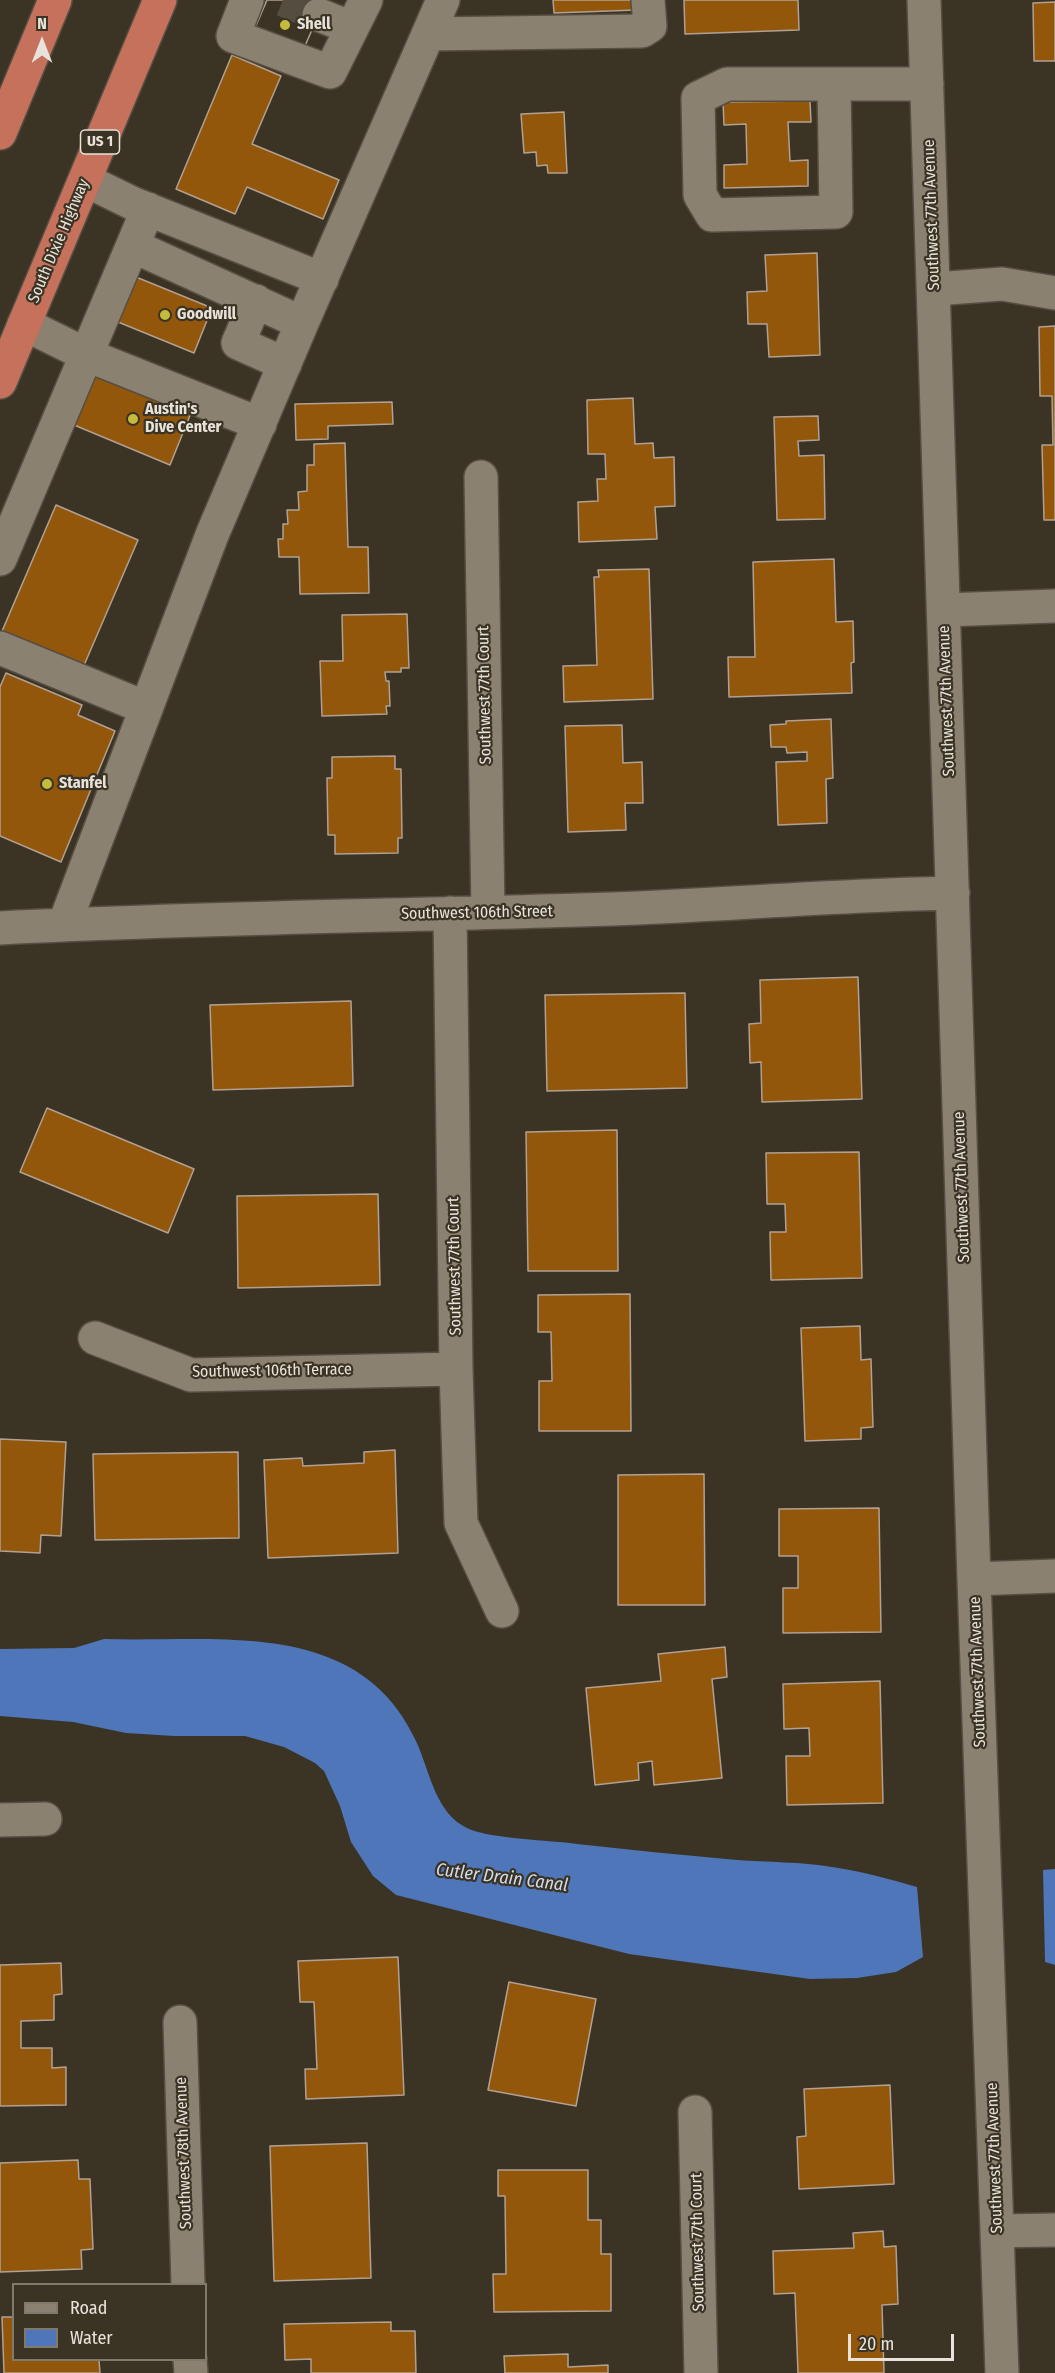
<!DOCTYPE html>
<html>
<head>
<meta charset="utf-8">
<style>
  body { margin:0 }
  #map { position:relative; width:1055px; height:2373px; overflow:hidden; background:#3b3324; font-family:"Fira Sans Condensed",sans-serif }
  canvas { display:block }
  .legend { position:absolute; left:12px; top:2283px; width:195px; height:78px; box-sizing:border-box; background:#3b3324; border:2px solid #80796d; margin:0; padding:8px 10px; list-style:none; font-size:18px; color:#e8e3da }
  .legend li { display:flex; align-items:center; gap:12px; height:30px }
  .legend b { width:30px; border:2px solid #80796d }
  .north { position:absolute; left:12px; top:12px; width:60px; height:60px; -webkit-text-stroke:4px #3b3324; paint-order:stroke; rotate:0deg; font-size:16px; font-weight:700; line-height:24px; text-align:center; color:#e8e3da }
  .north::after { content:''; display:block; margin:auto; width:21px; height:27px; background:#e8e3da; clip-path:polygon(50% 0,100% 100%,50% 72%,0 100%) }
  .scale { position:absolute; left:848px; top:2334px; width:106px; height:27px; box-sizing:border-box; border:3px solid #e8e3da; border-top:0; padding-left:8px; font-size:18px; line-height:21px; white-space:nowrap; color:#e8e3da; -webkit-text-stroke:4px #3b3324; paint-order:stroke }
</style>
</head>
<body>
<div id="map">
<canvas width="1055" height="2373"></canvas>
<ul class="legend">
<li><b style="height:8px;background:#8b8171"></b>Road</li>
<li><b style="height:16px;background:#4e76b8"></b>Water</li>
</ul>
<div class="north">N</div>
<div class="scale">20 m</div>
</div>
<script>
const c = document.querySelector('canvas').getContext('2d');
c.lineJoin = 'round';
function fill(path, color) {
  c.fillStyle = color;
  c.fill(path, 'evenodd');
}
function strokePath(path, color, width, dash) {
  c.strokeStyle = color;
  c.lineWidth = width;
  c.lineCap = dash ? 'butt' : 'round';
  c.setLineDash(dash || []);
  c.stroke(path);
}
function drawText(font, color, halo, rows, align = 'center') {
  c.font = font + ' "Fira Sans Condensed",sans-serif';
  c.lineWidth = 4.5;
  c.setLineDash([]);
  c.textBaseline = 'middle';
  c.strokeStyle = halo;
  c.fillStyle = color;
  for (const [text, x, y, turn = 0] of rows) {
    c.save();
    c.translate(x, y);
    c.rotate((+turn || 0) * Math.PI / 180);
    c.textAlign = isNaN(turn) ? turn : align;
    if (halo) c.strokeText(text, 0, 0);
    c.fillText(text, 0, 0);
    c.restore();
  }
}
const water = new Path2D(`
  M104,1639C217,1643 358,1616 416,1741C430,1771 435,1814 469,1829C492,1839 550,1840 577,1844C630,1850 684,1855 737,1860C768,1862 801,1862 832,1867C861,1871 889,1879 917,1887L923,1957L896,1972L857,1978L810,1979L629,1954L396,1895L373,1876L351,1842L340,1806L324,1771L315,1763L284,1747L245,1736H174L126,1733L73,1722L0,1716V1649L74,1648Z
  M1055,1869V1965L1045,1962L1043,1870Z`);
const building = new Path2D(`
  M267,0H325L301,55L252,35Z
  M267,0H325L301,55L252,35Z
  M553,0H637V10L554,13Z
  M684,0H798L799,30L685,34Z
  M1055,2V61H1034L1033,3Z
  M232,55L281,76L252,144L339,180L323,219L247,187L235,214L176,189Z
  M810,101L811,122H788L790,161L808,160V186L724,188V165L747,164L746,124L724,125L723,102Z
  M564,112L567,173H548L547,165L537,166L536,152L524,153L521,114Z
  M817,253L820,355L769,357L767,324H748L747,292L767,291L765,255Z
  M136,277L212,308L194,353L118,322Z
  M1055,326V520H1044L1042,445H1053L1052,396H1040L1039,327Z
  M97,373L191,413L170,465L74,425Z
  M633,398L635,444L653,443L654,458L674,457L675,506L655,507L657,539L579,542L578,502L598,501L597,479H606L605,454H588L587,400Z
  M392,402L393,424L328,426V439L296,440L295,404Z
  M818,416L819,440L798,441L799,456L824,455L825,519L777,520L774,417Z
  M345,443L348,547H368L369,593L300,594L299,557H279L278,539H283V524H288L287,510H299L298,492L307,491V465H314V444Z
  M56,505L138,540L82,670L0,636Z
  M834,559L836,622L853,621L854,662L851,663L852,693L729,697L728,657H755L753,562Z
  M649,569L653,699L564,702L563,666L597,665L594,577H599L598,570Z
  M407,614L409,668H401V672H385L386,681H389L390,706H386L387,714L322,716L320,661H343L342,615Z
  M6,673L82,705L78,715L115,731L61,862L0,836V687Z
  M831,719L833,778L826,779L827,823L778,825L776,762L807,761V752L787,753L786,747H771L770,725L786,724V721Z
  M622,725L623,763L642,762L643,803H625L626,830L568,832L565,726Z
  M395,756V769H401L402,838H398V853L335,854V835H328L327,778H332V757Z
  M858,977L862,1099L762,1102L761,1062L750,1063L749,1024L761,1023L760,980Z
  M685,993L687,1088L547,1091L545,995Z
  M351,1001L353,1086L213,1090L210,1005Z
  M47,1108L194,1169L168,1233L20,1172Z
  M617,1130L618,1271H528L526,1132Z
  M859,1152L862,1278L771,1280L770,1232H786L785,1204H767L766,1153Z
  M378,1194L380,1285L238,1288L237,1196Z
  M630,1294L631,1431H539V1381H552L551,1332H538V1295Z
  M860,1326L861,1360L871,1359L873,1427L861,1428V1439L805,1441L801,1328Z
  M0,1439L66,1442L61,1536L41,1535L40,1553L0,1551Z
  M395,1450L398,1553L268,1558L264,1460L302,1458L303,1466L364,1463V1452Z
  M238,1452L239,1538L95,1540L93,1454Z
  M704,1474L705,1605H618V1475Z
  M879,1508L881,1632L783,1633V1588H798V1556H779V1509Z
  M725,1647L727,1677L712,1679L722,1778L654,1785L652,1761L638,1763L639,1780L595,1785L586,1688L661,1681L658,1654Z
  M880,1681L883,1803L787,1805L786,1756H810L809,1728L784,1729L783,1684Z
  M398,1957L404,2095L306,2099L305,2069H317L314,2002H300L298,1961Z
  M61,1963L62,1994L54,1995V2020L21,2021V2048H52V2068L66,2067V2105L0,2106V1965Z
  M509,1982L596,1999L576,2106L488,2090Z
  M890,2085L894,2184L799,2189L797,2137L806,2136L804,2089Z
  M367,2143L371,2278L274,2281L270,2146Z
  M78,2160L79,2179H90L93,2249L81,2250L82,2269L0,2272V2163Z
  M498,2170H588V2220H601V2254H611V2311L494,2312L493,2274H506L505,2196H498Z
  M883,2231L884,2247L896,2246L898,2304L882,2305L884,2373H798L795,2293L774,2294L773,2251L854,2248L853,2233Z
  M2,2317H14V2360H99L100,2373H4Z
  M391,2322V2331H415L416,2373H311V2359L285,2360L284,2324Z
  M568,2354V2367L608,2365V2373H505L504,2356Z`);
const minorTunnel = new Path2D(`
  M283,0L319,15`);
const minor = new Path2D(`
  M247,0L233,36L330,72L366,0
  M924,0L974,1579L1002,2373
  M319,15L352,28
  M428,34L642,31L650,26L648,0
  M834,84L836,212L712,215L700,195L698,98L727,84H927
  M85,180L132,203L322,279
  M133,246L302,323
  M935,289L1002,284L1055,293
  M256,301L238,343L285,364
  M24,324L87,355L260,424
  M481,477L488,912
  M0,559L148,209
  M944,610L1055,606
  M0,648L146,708
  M450,913L456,1369L461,1523L502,1611
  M64,925L212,535L302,323L443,0
  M0,928C193,918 386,916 580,910C704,907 828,895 953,893
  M95,1338L191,1375L456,1369
  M974,1579L1055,1576
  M0,1820L45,1819
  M180,2022L188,2284
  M695,2112L701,2373
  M998,2231L1055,2230
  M190,2360L191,2373`);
const highway = new Path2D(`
  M0,133L55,0
  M0,382L160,0`);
const markers = [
  [285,25,6,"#c5bc3d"],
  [165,315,6,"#c5bc3d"],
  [133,419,6,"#c5bc3d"],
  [47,784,6,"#c5bc3d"]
];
const shields = [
  [100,142,39]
];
const shieldNames = [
  ["US 1",100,142]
];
const poiNames = [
  ["Shell",297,25],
  ["Goodwill",177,315],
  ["Austin's",145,410],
  ["Dive Center",145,428],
  ["Stanfel",59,784]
];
const streetNames = [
  ["Southwest 77th Avenue",932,215,-92],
  ["South Dixie Highway",59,241,-67],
  ["Southwest 77th Court",485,695,-91],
  ["Southwest 77th Avenue",947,701,-92],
  ["Southwest 106th Street",477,913,-1],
  ["Southwest 77th Avenue",962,1187,-92],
  ["Southwest 77th Court",455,1266,-91],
  ["Southwest 106th Terrace",272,1371,-1],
  ["Southwest 77th Avenue",978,1672,-92],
  ["Southwest 78th Avenue",184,2153,-92],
  ["Southwest 77th Avenue",995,2158,-92],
  ["Southwest 77th Court",698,2242,-91]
];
const waterNames = [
  ["Cutler Drain Canal",502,1878,7]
];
fill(water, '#4e76b8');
fill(building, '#93570b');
strokePath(building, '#b1a193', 1.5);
strokePath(minorTunnel, '#554d3f', 33, [33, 16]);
strokePath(minor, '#554e42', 36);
strokePath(highway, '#554e42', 36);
strokePath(minor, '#8b8171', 33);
strokePath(highway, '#c5715c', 33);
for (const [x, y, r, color] of markers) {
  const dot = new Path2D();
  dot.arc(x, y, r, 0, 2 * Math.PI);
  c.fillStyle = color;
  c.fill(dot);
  strokePath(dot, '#3b3324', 2);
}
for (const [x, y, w] of shields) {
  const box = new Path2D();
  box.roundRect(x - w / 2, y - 12, w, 24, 4.5);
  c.fillStyle = '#3b3324';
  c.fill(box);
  strokePath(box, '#e8e3da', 1.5);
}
drawText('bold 15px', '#e8e3da', null, shieldNames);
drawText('bold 16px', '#e8e3da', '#3b3324', poiNames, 'left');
drawText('16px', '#e8e3da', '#3b3324', streetNames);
drawText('italic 18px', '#d0dcee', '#3b3324', waterNames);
</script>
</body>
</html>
